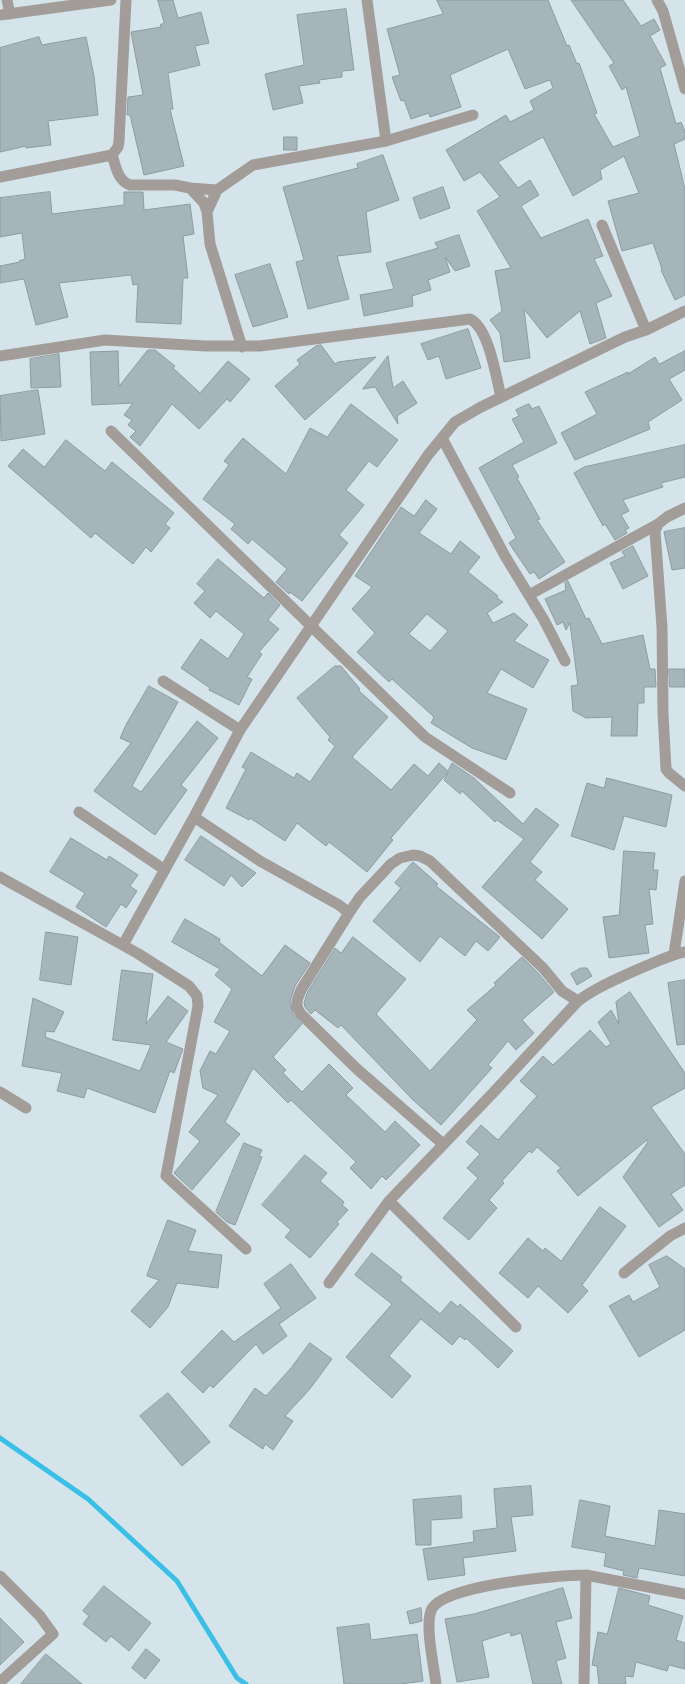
<!DOCTYPE html>
<html>
<head>
<meta charset="utf-8">
<style>
  body { margin:0 }
  canvas { display:block; background:#d4e4ea }
</style>
</head>
<body>
<canvas width="685" height="1684"></canvas>
<script>
const c = document.querySelector('canvas').getContext('2d');
c.lineJoin = 'round';
function strokePath(path, color, width, dash) {
  c.strokeStyle = color;
  c.lineWidth = width;
  c.lineCap = dash ? 'butt' : 'round';
  c.setLineDash(dash || []);
  c.stroke(path);
}
function fill(path, color) {
  c.fillStyle = color;
  c.fill(path, 'evenodd');
}
const stream = new Path2D(`
  M0,1438L88,1499L177,1581L237,1678L246,1684`);
const building = new Path2D(`
  M158,0H173L178,18L201,12L209,43L195,46L200,65L168,73L173,109H170L184,166L144,175L130,115H127L128,97L143,95L131,32L161,27L160,25L164,23Z
  M437,0H548L567,46L569,45L577,64L579,63L597,113L594,114L613,147L640,136L626,87L622,90L609,66L614,63L571,0H623L641,26L654,19L660,30L650,36L666,65L660,68L676,124L681,122L685,131V139L674,144L685,189V295L675,300L661,270L662,269L653,243L622,251L608,201L639,193L624,156L600,170L602,179L573,196L543,137L498,162L518,188L530,180L539,195L521,206L541,238L588,219L603,256L594,259L612,296L596,303L606,338L590,344L580,311L547,338L524,309L530,358L504,362L500,333L490,320L502,311L495,271L511,268L477,211L500,197L480,172L464,181L446,150L506,115L510,122L534,110L530,101L553,88L550,80L525,89L508,49L450,75L461,107L430,117L429,113L411,119L404,100L401,101L392,77L400,75L387,29L443,14Z
  M346,9L354,70L342,71V77L319,80L320,83L299,86L303,103L273,110L265,74L304,65L297,15Z
  M39,37L42,45L86,37L94,76L98,115L48,121L51,145L26,148V146L0,152V48Z
  M284,137H297V150H284Z
  M383,155L399,200L366,212L371,252L337,256L349,299L308,309L296,262L304,260L283,187L358,168L357,164Z
  M443,187L450,208L420,219L413,198Z
  M50,192L52,214L124,205V192H143L144,210L190,204L194,234L183,236L188,278H183L181,324L136,322L138,284L133,285L131,275L59,283L68,317L36,325L24,279L0,283V266L20,262L19,261L25,259L22,233L0,237V198Z
  M459,235L470,266L455,271L445,257L450,272L428,280L431,290L412,296L413,306L364,316L360,295L394,289L386,263L438,248L435,243Z
  M270,264L288,317L253,327L235,275Z
  M468,329L481,368L446,379L439,356L428,360L421,344Z
  M321,345L335,364L338,362L376,357L305,420L275,386L300,364L297,360L316,346Z
  M148,350H155L175,366L173,368L200,393L228,361L250,379L230,402L227,399L199,429L172,404L140,446L130,437L136,431L128,425L132,420L124,415L133,403L92,405L90,352L118,351L119,386Z
  M685,351V370L669,379L682,400L648,422L650,429L575,460L561,433L597,414L585,392L628,372V374L655,357L659,364Z
  M59,354L61,387L31,388L30,359Z
  M388,356L393,388L403,381L417,403L397,416L398,424L375,387L363,389Z
  M38,390L45,434L1,441L0,396Z
  M351,404L398,440L377,467L369,461L346,490L364,505L339,535L348,543L302,601L290,592L289,594L276,582L287,569L252,539L248,544L231,529L235,524L203,499L229,465L224,461L243,438L286,474L310,428L327,437Z
  M529,404L532,409L539,406L557,443L512,465L519,477L517,478L540,519L537,520L565,562L539,579L534,572L530,574L509,543L516,538L479,468L524,442L512,419L519,416L516,410Z
  M66,440L105,471L112,462L174,513L165,524L170,528L151,552L146,547L133,564L95,533L91,538L8,466L23,449L44,467Z
  M685,445V477L661,483L663,487L623,500L629,511L621,515L629,528L625,530L627,533L615,540L605,524L603,526L574,473L584,467Z
  M426,500L437,509L419,533L451,554L460,541L480,557L468,572L498,596L497,598L503,602L487,613L493,623L514,613L528,625L514,641L549,660L533,688L501,669L487,693L527,709L506,760L472,748L431,723L434,717L392,679L389,682L357,652L375,633L352,609L372,587L355,576L401,507L414,516ZM427,614L448,631L430,651L409,634Z
  M685,528V568L672,570L664,532Z
  M633,546L648,576L623,589L610,563L625,556L622,552Z
  M218,559L264,598L268,593L280,605L268,620L279,629L259,652L262,654L247,677L252,679L239,705L209,690L210,688L181,668L201,639L228,659L244,634L216,611L210,618L194,603L205,591L197,584Z
  M568,581L586,619L589,618L602,644L643,635L650,669H655L656,687H644V703H638L637,736H611L612,717L586,718L573,711L571,686L578,685L570,623L566,630L563,622L557,625L545,599L566,590L565,583Z
  M335,666H341L360,689L358,690L388,717L352,757L391,790L414,764L428,776L439,763L448,771L452,763L474,778L523,824L536,808L559,825L530,862L542,872L535,880L568,909L542,939L482,887L524,839L497,820L495,822L462,791L460,794L444,780L448,772L391,838L393,840L367,872L329,842L326,846L297,823L285,841L250,818L249,820L226,808L246,769L242,767L251,752L294,778L297,773L310,782L335,746L328,740L330,737L297,698Z
  M669,669H685V687H670Z
  M149,686L178,702L132,786L141,792L197,721L218,738L181,785L187,790L155,835L94,791L131,743L120,738L127,723Z
  M607,778L672,795L666,827L624,816L614,850L571,836L587,783L604,788Z
  M201,836L256,873L242,887L231,875L224,886L185,860Z
  M71,838L107,860L109,856L138,875L130,886L137,891L126,908L121,904L106,927L76,907L85,893L50,872Z
  M624,851L655,853L653,870H658L656,890L649,889L653,924L645,925L649,953L609,958L603,917L619,915Z
  M413,862L438,884L436,886L500,937L488,951L476,941L465,956L440,936L420,962L373,921L401,888L395,883Z
  M185,919L220,939L219,942L262,976L285,945L310,963L295,986L290,1001L293,1014L302,1024L273,1057L286,1070L283,1073L302,1092L329,1064L353,1088L346,1095L385,1132L395,1121L420,1145L386,1180L382,1176L371,1189L350,1168L356,1162L291,1100L288,1103L253,1068L225,1122L240,1134L192,1190L174,1173L200,1141L189,1132L218,1095L203,1088L200,1071L210,1051L216,1054L230,1031L214,1022L232,989L215,975L220,969L172,942Z
  M46,932L78,937L71,985L40,980Z
  M353,937L406,979L376,1014L430,1071L477,1020L467,1010L496,985L494,983L522,957L538,973L554,992L522,1020L534,1033L516,1050L508,1041L488,1065L492,1068L441,1125L412,1099L341,1025L338,1028L315,1010L311,1014L305,1007L304,1003L307,993L335,948L341,953Z
  M581,968H587L592,976L577,985L571,974Z
  M122,970L153,974L146,1024L168,996L188,1011L166,1042L183,1049L174,1073L170,1071L155,1113L87,1088L84,1098L57,1091L62,1073L22,1066L33,998L64,1012L54,1032L46,1031L45,1037L140,1071L151,1045L113,1040Z
  M685,980V1044L677,1045L668,983Z
  M630,992L685,1073V1088L651,1107L685,1154V1185L671,1194L683,1210L659,1227L623,1177L648,1142L647,1140L578,1196L557,1171L561,1168L537,1147L532,1153L529,1151L502,1181L504,1183L489,1200L497,1208L469,1240L443,1218L478,1178L467,1168L480,1154L466,1142L481,1125L498,1140L537,1096L520,1081L543,1056L553,1065L590,1030L606,1047L611,1044L598,1022L611,1010L619,1024L616,1002Z
  M244,1143L262,1150L259,1156L262,1157L235,1225L227,1222L216,1212Z
  M305,1155L327,1173L320,1181L344,1202L342,1205L348,1210L337,1222L339,1224L310,1258L285,1237L291,1230L262,1205Z
  M600,1207L626,1226L582,1285L588,1291L568,1313L538,1286L528,1298L499,1273L528,1238L543,1251L545,1248L561,1261Z
  M168,1220L196,1230L188,1251L222,1255L218,1288L177,1283L168,1307L150,1328L131,1311L159,1280L147,1276Z
  M372,1253L402,1277L400,1280L440,1314L451,1301L458,1307L460,1304L513,1351L498,1368L466,1338L465,1340L460,1336L452,1345L421,1319L389,1356L411,1376L392,1398L346,1357L392,1304L355,1275Z
  M667,1256L685,1269V1330L639,1357L609,1306L629,1295L633,1302L660,1287L649,1265Z
  M291,1264L316,1298L279,1324L287,1336L263,1354L256,1344L213,1388L210,1385L203,1393L181,1372L222,1330L234,1342L281,1308L264,1284Z
  M310,1343L332,1359L309,1390L285,1416L293,1421L273,1450L265,1444L263,1449L229,1426L255,1388L266,1396L291,1368Z
  M168,1393L210,1442L182,1466L140,1416Z
  M531,1486L533,1515L511,1517L516,1551L463,1558L465,1575L428,1580L423,1549L474,1542L473,1531L497,1528L494,1489Z
  M461,1496L462,1518L431,1520V1545H416L413,1500Z
  M580,1500L610,1506L605,1536L655,1546L659,1510L685,1514V1576L639,1568L637,1578L623,1575L624,1571L604,1566L606,1553L572,1547Z
  M104,1586L151,1623L129,1651L111,1636L106,1642L83,1624L89,1616L83,1611Z
  M563,1588L572,1618L556,1622L566,1658L556,1661L562,1684H533L521,1633L511,1636L510,1632L482,1641L489,1677L457,1682L445,1619L474,1614Z
  M619,1588L650,1596L648,1605L683,1616L676,1640L685,1643V1669L669,1665L667,1671L636,1662L633,1677L625,1676L626,1684H599L597,1666L592,1665L598,1632L607,1634Z
  M421,1608L422,1621L410,1624L407,1612Z
  M0,1618L24,1642L0,1665Z
  M369,1624L371,1640L417,1634L423,1681L401,1684H344L337,1628Z
  M146,1649L160,1660L145,1679L132,1668Z
  M46,1654L82,1684H21Z`);
const minor = new Path2D(`
  M7,0L10,14
  M367,0L386,141
  M657,0L663,11L685,89
  M0,15L111,0
  M112,155C116,167 118,181 130,185H175L190,188L204,203L207,212L210,244L242,347
  M0,177L112,155L118,147L119,141L126,0
  M190,188L217,190
  M207,212L217,190L253,165L386,141L473,115
  M602,225L646,330
  M0,356L105,340L205,346H260L470,319C489,328 496,377 501,397
  M111,431L425,737L510,793
  M442,438L505,556L544,620L565,661
  M658,524L655,531L662,627L663,713L666,769L669,773L685,786
  M529,595L658,524L667,517L685,508
  M163,681L240,730
  M79,812L165,870
  M194,817L260,861L339,905L349,913
  M0,877L137,953L189,986L197,996L198,1006L166,1176L246,1249
  M123,945L194,817L240,730L428,455L455,422L481,407L625,337L646,330L685,311
  M674,954L685,881
  M0,1092L26,1108
  M443,1144L357,1069L301,1014C294,1005 297,1000 301,990L349,913L360,897L391,864L400,858L413,855L420,856L430,861L543,968L562,991L578,1001
  M389,1201L516,1327
  M624,1273L670,1236L685,1228
  M329,1283L389,1201L492,1094L578,1001C597,987 619,978 641,968C656,962 670,955 685,952
  M0,1576L40,1616L53,1634L0,1682
  M436,1684C434,1666 425,1627 431,1611C439,1585 559,1575 586,1575L685,1594
  M584,1684L586,1575`);
strokePath(stream, '#3ac0e6', 5);
fill(building, '#a5b5ba');
strokePath(building, '#8d9ca2', 1);
strokePath(minor, '#a29d99', 11);
</script>
</body>
</html>
